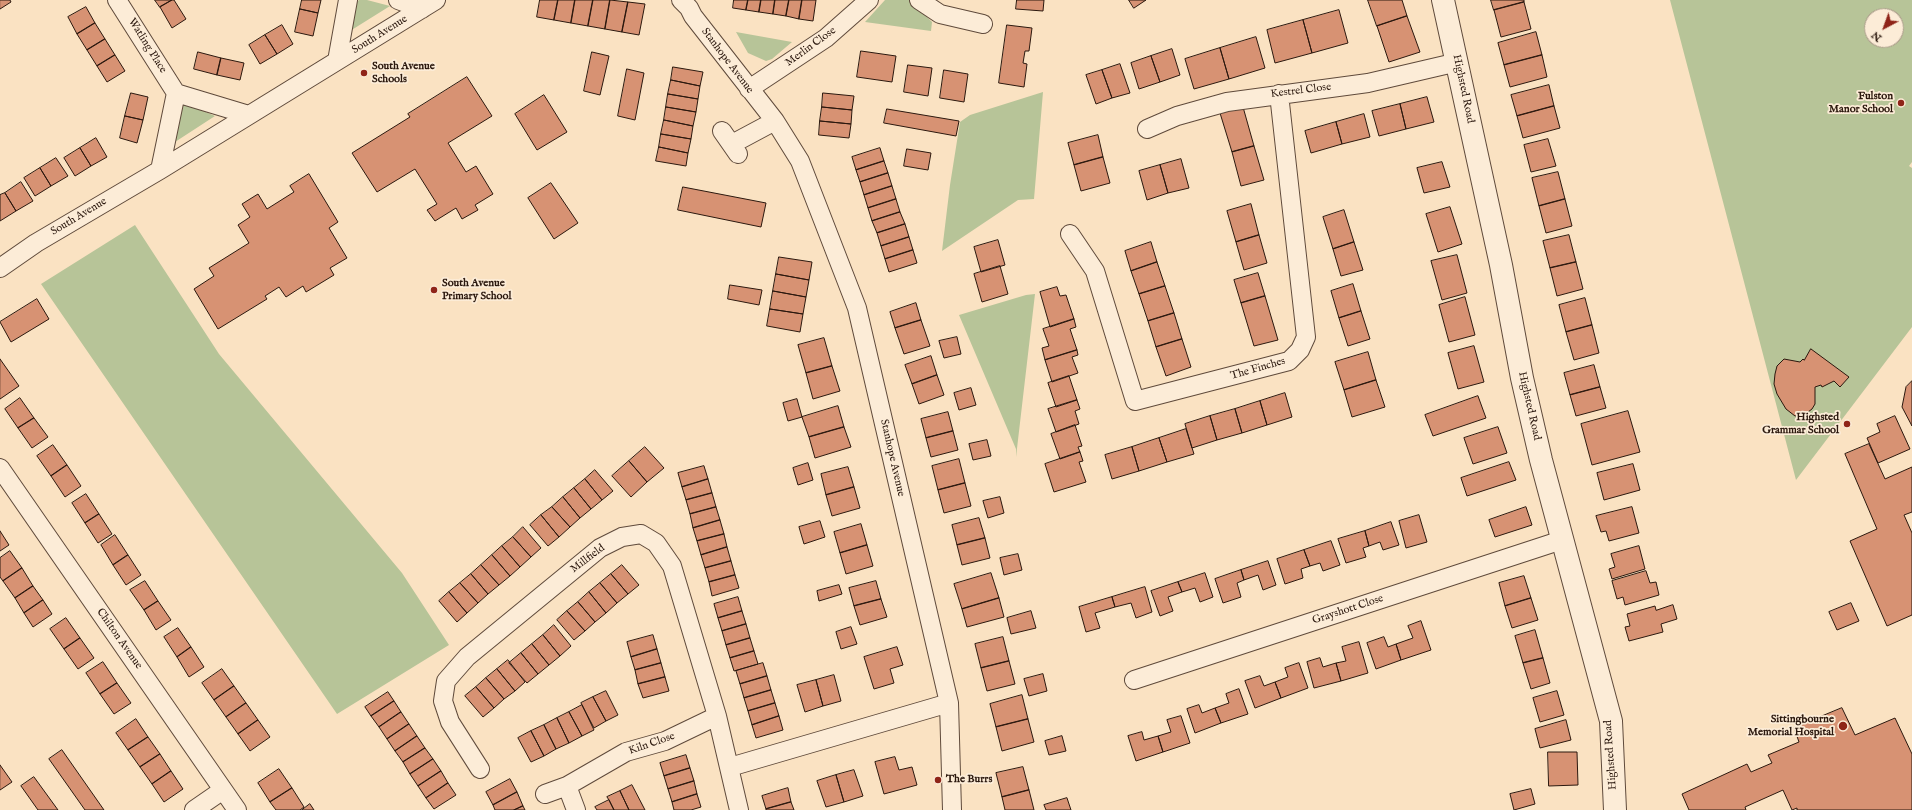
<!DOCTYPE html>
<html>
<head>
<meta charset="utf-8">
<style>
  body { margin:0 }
  #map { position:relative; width:1912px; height:810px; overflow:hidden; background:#fae2c2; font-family:"IM FELL English",serif }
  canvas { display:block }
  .north { position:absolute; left:1864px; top:8px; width:40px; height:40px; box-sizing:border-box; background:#fcecd7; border:1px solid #a89787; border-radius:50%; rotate:221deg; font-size:11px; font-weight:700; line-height:16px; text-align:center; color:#2b180e }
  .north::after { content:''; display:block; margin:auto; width:14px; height:18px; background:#8f2418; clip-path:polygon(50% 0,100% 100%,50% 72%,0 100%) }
</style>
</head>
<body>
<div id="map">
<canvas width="1912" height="810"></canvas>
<div class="north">N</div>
</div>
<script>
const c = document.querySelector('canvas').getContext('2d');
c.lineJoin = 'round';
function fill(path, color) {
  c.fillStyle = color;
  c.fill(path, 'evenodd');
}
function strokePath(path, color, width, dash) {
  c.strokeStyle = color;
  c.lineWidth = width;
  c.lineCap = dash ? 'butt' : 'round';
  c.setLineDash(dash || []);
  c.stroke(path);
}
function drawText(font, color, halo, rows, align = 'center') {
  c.font = font + ' "IM FELL English",serif';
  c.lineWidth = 3.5;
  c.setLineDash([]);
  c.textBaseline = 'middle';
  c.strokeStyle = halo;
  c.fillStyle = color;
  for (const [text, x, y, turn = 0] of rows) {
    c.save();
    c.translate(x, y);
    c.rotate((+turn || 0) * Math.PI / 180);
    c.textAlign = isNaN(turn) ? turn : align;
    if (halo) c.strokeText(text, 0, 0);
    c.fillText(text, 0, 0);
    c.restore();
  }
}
const green = new Path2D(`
  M359,0H367L390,6L350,31L357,2Z
  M885,0H910L932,22L931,31L865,22Z
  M1670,0H1912V162L1909,166L1912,168V327L1796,480ZM1872,16H1896V40H1872Z
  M736,32L792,42L772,59L766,61L748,53Z
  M1043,92L1034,199L1018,200L942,251L950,185L960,122L970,115Z
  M181,105H189L215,116L175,142Z
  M135,225L219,354L402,573L449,645L337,714L41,284Z
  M1035,294L1016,457V449L959,315L1026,295Z`);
const building = new Path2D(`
  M0,0H10L11,2L0,9Z
  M155,0H172L160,7Z
  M172,0H174L186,19L172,28L160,7Z
  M302,0H321L318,13L300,9Z
  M540,0H558L554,20L537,17Z
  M558,0H575L571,23L554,20Z
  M575,0H593L588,26L571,23Z
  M593,0H610L605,29L588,26Z
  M610,0L628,2L622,32L605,29Z
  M734,0H748L746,10L733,8Z
  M748,0H761L759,12L746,10Z
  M761,0H775L773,14L759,12Z
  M775,0H789L786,16L773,14Z
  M789,0H802L799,19L786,16Z
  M802,0H816L813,21L799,19Z
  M1017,0H1044L1043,11L1016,9Z
  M1129,0H1146L1134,8Z
  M1368,0H1402L1407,16L1377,26Z
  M1491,0H1524V2L1494,10Z
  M628,2L645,4L639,35L622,32Z
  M1524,2L1531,29L1501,37L1494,10Z
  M86,7L95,23L77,34L68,17Z
  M300,9L318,13L313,36L295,32Z
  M1339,10L1348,43L1312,53L1303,20Z
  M1407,16L1420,52L1389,62L1377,26Z
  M1303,20L1312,53L1275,63L1267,30Z
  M95,23L105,39L87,50L77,34Z
  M282,25L293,44L277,54L265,35Z
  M1007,25L1032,28L1029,51H1025L1023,63L1027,64L1024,87L999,83Z
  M1536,32L1542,55L1504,65L1498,43Z
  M265,35L277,54L260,64L249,45Z
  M1256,37L1265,68L1229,79L1220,48Z
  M105,39L115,55L97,66L87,50Z
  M1220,48L1229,79L1194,89L1185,59Z
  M1172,49L1180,75L1160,82L1151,56Z
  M861,51L896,56L892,82L857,77Z
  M198,52L221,58L217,75L194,69Z
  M592,52L609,56L600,95L584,91Z
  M115,55L125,71L107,82L97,66Z
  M1542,55L1547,77L1510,87L1504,65Z
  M1151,56L1160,82L1139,89L1131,63Z
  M221,58L244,63L240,80L217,75Z
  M1120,64L1130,93L1112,98L1102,70Z
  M908,65L932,68L928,96L904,92Z
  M673,67L703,72L700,86L671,80Z
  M627,69L644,73L635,120L618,116Z
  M944,70L968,74L964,102L940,98Z
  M1102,70L1112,98L1096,104L1086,75Z
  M467,77L492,116L448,143L466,172L476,166L493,194L475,205L478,210L462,219L456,208L435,221L427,210L437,204L415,169L377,192L352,153L410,117L408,114Z
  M671,80L700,86L698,99L668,94Z
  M1549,85L1554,106L1517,116L1511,95Z
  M131,93L148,97L143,120L125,116Z
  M823,93L854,96L852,110L822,107Z
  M668,94L698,99L696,112L666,107Z
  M544,95L567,132L537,150L515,114Z
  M1427,97L1434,122L1406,129L1400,104Z
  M1400,104L1406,129L1379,136L1372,111Z
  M1554,106L1560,128L1523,138L1517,116Z
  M666,107L696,112L693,126L664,120Z
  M822,107L852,110L851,124L820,121Z
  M1243,107L1254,146L1232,152L1220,113Z
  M887,109L959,121L956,136L884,123Z
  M1364,114L1370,137L1342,144L1336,122Z
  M125,116L143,120L137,143L120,138Z
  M664,120L693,126L691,139L661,134Z
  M820,121L851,124L849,138L819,135Z
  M1336,122L1342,144L1311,153L1305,131Z
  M661,134L691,139L688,153L659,147Z
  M1098,135L1103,157L1074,165L1068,143Z
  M96,138L107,157L91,166L80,148Z
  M1548,139L1556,166L1531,172L1524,145Z
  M1254,146L1264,180L1241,186L1232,152Z
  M659,147L688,153L686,166L656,161Z
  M80,148L91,166L75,176L64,158Z
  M880,148L884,161L856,170L852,157Z
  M907,149L931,153L928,170L904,166Z
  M1103,157L1110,183L1081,191L1074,165Z
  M56,158L68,176L51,186L40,168Z
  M1181,159L1189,188L1168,193L1160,165Z
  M884,161L888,173L860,182L856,170Z
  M1442,162L1450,187L1424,193L1417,168Z
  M1160,165L1168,193L1147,200L1139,171Z
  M40,168L51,186L35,196L24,178Z
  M1558,172L1565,199L1539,206L1532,178Z
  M888,173L892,186L864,195L860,182Z
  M309,174L338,222L329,228L347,258L330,268L334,275L306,292L303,286L286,297L279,287L265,296L267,299L218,329L194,289L214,276L209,268L249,243L238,225L250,217L242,204L258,194L267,209L294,192L290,186Z
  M21,182L33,201L16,211L5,193Z
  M551,183L578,223L554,239L528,198Z
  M892,186L896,199L868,208L864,195Z
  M683,187L766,203L761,227L678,210Z
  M5,193L16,211L0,221V195Z
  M896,199L900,212L872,221L868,208Z
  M1565,199L1572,226L1546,233L1539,206Z
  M1251,204L1259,235L1236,242L1227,211Z
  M1450,207L1462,244L1438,252L1426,214Z
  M1344,210L1354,242L1333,249L1323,217Z
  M900,212L905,224L877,233L872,221Z
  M905,224L909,237L881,246L877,233Z
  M1259,235L1267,263L1244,270L1236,242Z
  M1569,235L1576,262L1550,268L1543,241Z
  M909,237L913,250L885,259L881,246Z
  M998,240L1005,265L981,272L974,247Z
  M1151,242L1157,262L1131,271L1125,251Z
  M1354,242L1363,270L1341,276L1333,249Z
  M913,250L917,263L889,272L885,259Z
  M1457,255L1467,293L1442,300L1431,261Z
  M779,257L812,262L809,280L776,274Z
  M1157,262L1165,286L1139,294L1131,271Z
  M1576,262L1583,289L1557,296L1550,268Z
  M1000,266L1008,294L982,302L974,274Z
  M1258,273L1265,296L1241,303L1234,280Z
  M776,274L809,280L806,297L773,291Z
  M1353,284L1361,311L1339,318L1331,291Z
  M730,285L762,290L759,305L728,299Z
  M1165,286L1174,313L1148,321L1139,294Z
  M1057,287L1060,296L1066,295L1074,319L1050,327L1040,292Z
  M773,291L806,297L803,314L770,309Z
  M1265,296L1278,340L1254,346L1241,303Z
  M1465,297L1475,335L1449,342L1439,305Z
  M1585,298L1592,325L1566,332L1559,305Z
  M37,299L49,319L11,342L0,322Z
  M916,303L921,320L895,328L890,312Z
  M770,309L803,314L800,332L767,326Z
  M1361,311L1370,339L1348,346L1339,318Z
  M1174,313L1182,339L1156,347L1148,321Z
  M1074,319L1076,327L1070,329L1077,350L1045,360L1042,348L1049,346L1043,329Z
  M921,320L930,346L904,354L895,328Z
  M1592,325L1599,353L1574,360L1566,332Z
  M957,337L961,354L944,358L939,341Z
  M824,338L832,366L806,373L798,345Z
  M1182,339L1191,367L1166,376L1156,347Z
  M1474,346L1484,382L1458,389L1448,353Z
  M1811,349L1849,377L1840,387L1834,381L1822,387L1821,385L1815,387V404L1812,409L1804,415L1795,416L1786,409L1777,394L1774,384L1775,374L1777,366L1784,359L1800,362L1803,359L1804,360Z
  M1077,350L1078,355L1072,357L1078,373L1052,382L1045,360Z
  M1368,352L1376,380L1344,390L1335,362Z
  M931,356L937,375L912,384L905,365Z
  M0,359L19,386L0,399Z
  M1594,365L1600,387L1570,395L1564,373Z
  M832,366L840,391L813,399L806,373Z
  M937,375L944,395L919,404L912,384Z
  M1069,376L1077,400L1056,407L1048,383Z
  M1376,380L1385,407L1352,417L1344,390Z
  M1912,381V426L1902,407L1906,387Z
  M1600,387L1606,408L1576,416L1570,395Z
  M971,388L976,405L959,410L954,393Z
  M1285,393L1292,417L1267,425L1260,401Z
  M1478,396L1486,418L1433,436L1425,415Z
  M20,398L34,418L18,428L5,409Z
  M797,399L802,417L788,421L783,403Z
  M1077,400L1080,409L1075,411L1079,424L1056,432L1048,409Z
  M1260,401L1267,425L1242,433L1235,409Z
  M838,406L844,427L809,437L802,417Z
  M1235,409L1242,433L1217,440L1210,416Z
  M1628,411L1640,452L1592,465L1581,424Z
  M948,412L953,431L926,438L921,419Z
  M1210,416L1217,440L1192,448L1185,424Z
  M1895,416L1910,449L1878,463L1867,438L1880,432L1877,424Z
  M34,418L48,437L32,448L18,428Z
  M1075,425L1082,446L1078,447L1080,452L1060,459L1051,434Z
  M844,427L851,447L815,458L809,437Z
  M1498,427L1507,453L1473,464L1464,438Z
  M1186,429L1194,454L1167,462L1159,438Z
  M953,431L958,450L931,457L926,438Z
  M1159,438L1167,462L1139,471L1132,447Z
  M987,440L991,456L973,460L969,444Z
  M1869,444L1885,479L1912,467V512L1904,515L1912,533V615L1887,626L1850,541L1877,529L1845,454Z
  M53,445L67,465L51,476L37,456Z
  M645,447L664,468L647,482L629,461Z
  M1132,447L1139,471L1112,479L1105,455Z
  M1080,452L1083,461L1079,462L1086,482L1054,492L1045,464Z
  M959,459L965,483L938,490L932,466Z
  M629,461L647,482L631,497L612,476Z
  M1509,462L1516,480L1467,496L1461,478Z
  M808,463L813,480L798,485L793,468Z
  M1633,464L1640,490L1604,500L1597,473Z
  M67,465L81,486L65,497L51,476Z
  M704,466L708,479L682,487L678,473Z
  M848,467L854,487L826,495L821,474Z
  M595,470L613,491L602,500L585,479Z
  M585,479L602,500L591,509L574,488Z
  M708,479L712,493L686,500L682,487Z
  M965,483L971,506L944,513L938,490Z
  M854,487L860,508L832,516L826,495Z
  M574,488L591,509L580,518L563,497Z
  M712,493L716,507L690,514L686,500Z
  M86,494L99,514L85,523L72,503Z
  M563,497L580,518L570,527L552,507Z
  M1000,497L1004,513L988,518L983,501Z
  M552,507L570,527L559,537L541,515Z
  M716,507L720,520L693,528L690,514Z
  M1526,507L1532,525L1495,537L1489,520Z
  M1632,507L1639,533L1609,541L1606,531L1601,532L1596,516Z
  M99,514L112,534L98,543L85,523Z
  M541,515L559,537L548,546L530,525Z
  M1419,515L1427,542L1406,548L1399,521Z
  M979,518L985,538L957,545L952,525Z
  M720,520L724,534L697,541L693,528Z
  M820,521L825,537L804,544L799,527Z
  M1391,522L1399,545L1383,550L1380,542L1369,546L1365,531Z
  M861,524L867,545L840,553L834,532Z
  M523,527L541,548L531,557L513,537Z
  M0,531L9,545L0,551Z
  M1365,531L1369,546L1363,548L1366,557L1346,563L1338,539Z
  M724,534L727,547L701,555L697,541Z
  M115,535L128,555L113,565L101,545Z
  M513,537L531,557L520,567L502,546Z
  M985,538L990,558L962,565L957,545Z
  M1331,541L1340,565L1323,571L1320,563L1310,566L1304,550Z
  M867,545L873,566L846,574L840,553Z
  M502,546L520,567L510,576L492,555Z
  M1639,546L1645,569L1612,579L1609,569L1615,567L1611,554Z
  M727,547L731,561L705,568L701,555Z
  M1304,550L1310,566L1301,569L1303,578L1285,584L1277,559Z
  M10,551L22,568L3,581L0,577V558Z
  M1018,554L1022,570L1004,575L1000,558Z
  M128,555L141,575L126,585L113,565Z
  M492,555L510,576L499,585L481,565Z
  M731,561L735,575L709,582L705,568Z
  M1268,561L1276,585L1263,590L1258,575L1244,580L1241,570Z
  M481,565L499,585L488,594L471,574Z
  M622,565L639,585L628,594L611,574Z
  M22,568L33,586L15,598L3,581Z
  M1241,570L1244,580L1237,583L1241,597L1223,603L1215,579Z
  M1646,571L1650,583L1656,582L1659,595L1625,605L1623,597L1617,599L1612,581Z
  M991,573L999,598L962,609L954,584Z
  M1205,573L1213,597L1200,602L1195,588L1182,592L1178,582Z
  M471,574L488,594L478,603L460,583Z
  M611,574L628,594L617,603L600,583Z
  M735,575L739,588L712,596L709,582Z
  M1524,576L1531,598L1505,606L1499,583Z
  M145,581L158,601L144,610L130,590Z
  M876,581L881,599L854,606L849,588Z
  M1178,582L1182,592L1168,597L1173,611L1160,616L1151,591Z
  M460,583L478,603L467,613L449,592Z
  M600,583L617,603L606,613L589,592Z
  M839,585L842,594L819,601L817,591Z
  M33,586L43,600L24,613L15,598Z
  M1145,587L1152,612L1136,618L1131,603L1115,607L1112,597Z
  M449,592L467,613L457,622L439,601Z
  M589,592L606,613L595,622L578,602Z
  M738,597L742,611L718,618L714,604Z
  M1112,597L1115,607L1095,613L1100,628L1086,632L1079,607Z
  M999,598L1004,617L967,627L962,609Z
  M1531,598L1538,620L1512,628L1505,606Z
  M881,599L887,617L860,625L854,606Z
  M43,600L52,614L33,627L24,613Z
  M158,601L171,620L156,630L144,610Z
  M578,602L595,622L585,631L567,611Z
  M1851,603L1859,621L1837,630L1829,612Z
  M1673,605L1677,619L1661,624L1663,632L1629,641L1625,627L1630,626L1627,614L1655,606L1656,610Z
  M567,611L585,631L574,640L557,620Z
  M742,611L746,624L722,631L718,618Z
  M1031,611L1036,628L1011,634L1007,618Z
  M66,618L80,638L64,649L50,629Z
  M1421,621L1431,650L1401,660L1396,644L1413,638L1408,626Z
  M746,624L750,638L726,645L722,631Z
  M554,625L571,646L560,656L543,635Z
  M851,627L857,644L841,649L836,632Z
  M178,628L191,647L177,657L164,637Z
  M1535,630L1543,658L1523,663L1515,636Z
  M543,635L560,656L549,665L532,644Z
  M653,635L657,649L631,657L627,642Z
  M1003,637L1009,661L981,668L975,644Z
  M1384,637L1388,647L1396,644L1401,660L1376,669L1367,643Z
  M80,638L94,658L78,669L64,649Z
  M750,638L754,651L730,658L726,645Z
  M1359,642L1368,673L1341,681L1336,663L1346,661L1342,647Z
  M532,644L549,665L538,674L521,653Z
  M191,647L204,667L189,677L177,657Z
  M897,647L903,665L890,669L894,683L874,689L864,657Z
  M657,649L661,663L635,670L631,657Z
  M754,651L758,664L734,671L730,658Z
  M521,653L538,674L527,683L509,663Z
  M1320,658L1323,667L1336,663L1341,681L1314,688L1307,662Z
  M1543,658L1550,683L1531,689L1523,663Z
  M508,660L525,682L515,691L497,669Z
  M1009,661L1015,684L987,691L981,668Z
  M103,662L117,683L100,694L86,673Z
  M661,663L665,677L638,684L635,670Z
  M763,663L767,676L740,684L736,671Z
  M1299,663L1308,688L1281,698L1275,682L1288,677L1285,668Z
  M222,669L234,686L214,700L202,683Z
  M497,669L515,691L504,699L486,678Z
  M1043,674L1047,691L1029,696L1024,679Z
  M834,675L841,701L823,706L816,680Z
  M767,676L771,690L744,698L740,684Z
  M1260,676L1264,686L1275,682L1281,698L1255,708L1245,681Z
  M665,677L669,691L643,698L638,684Z
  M486,678L504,699L494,708L476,687Z
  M816,680L823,706L805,712L797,685Z
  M117,683L131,703L114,714L100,694Z
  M234,686L246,703L226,717L214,700Z
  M476,687L494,708L483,717L465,696Z
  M1239,689L1248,714L1221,723L1215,708L1229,703L1226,694Z
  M771,690L775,703L748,711L744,698Z
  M606,691L618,715L606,721L593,697Z
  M1557,691L1564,715L1540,722L1533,698Z
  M388,692L394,701L371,716L365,707Z
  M1022,695L1028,719L996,727L990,704Z
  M593,697L606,721L594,728L581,703Z
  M394,701L401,712L379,727L371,716Z
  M246,703L258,720L238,734L226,717Z
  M775,703L779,716L752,725L748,711Z
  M582,705L594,730L582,736L569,712Z
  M1199,705L1202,713L1215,708L1221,723L1195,733L1187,709Z
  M1842,708L1855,735L1895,718L1912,754V810H1797V808L1792,810L1783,790L1745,807L1746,810H1689L1682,794L1747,764L1751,772L1772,763L1768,755L1799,742L1794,728Z
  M401,712L409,724L387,739L379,727Z
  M569,712L582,736L569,743L557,718Z
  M779,716L783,730L756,738L752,725Z
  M1181,716L1190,743L1163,752L1158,736L1171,732L1167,720Z
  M557,718L569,743L556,749L544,725Z
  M136,719L148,737L128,750L116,733Z
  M1028,719L1034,742L1002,751L996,727Z
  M258,720L270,737L250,751L238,734Z
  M1566,720L1571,740L1540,748L1535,729Z
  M409,724L417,736L395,751L387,739Z
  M544,725L556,749L544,756L531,731Z
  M531,731L544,756L531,762L518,738Z
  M1142,732L1144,740L1158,736L1163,752L1136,761L1128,736Z
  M417,736L425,748L403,762L395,751Z
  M1062,736L1066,751L1049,755L1045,741Z
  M148,737L160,754L140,767L128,750Z
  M425,748L433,759L410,774L403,762Z
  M62,750L104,810H85L49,759Z
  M1548,752H1577L1578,785L1549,786Z
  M160,754L171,771L152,784L140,767Z
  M686,755L690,768L664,776L660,763Z
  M895,757L899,770L912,767L917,785L884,794L875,762Z
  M433,759L441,771L418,786L410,774Z
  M0,765L12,782L0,790Z
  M1023,767L1029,790L1002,797L996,773Z
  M690,768L694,781L668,789L664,776Z
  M279,769L292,788L270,802L258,783Z
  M854,770L863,796L844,802L836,775Z
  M171,771L183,789L164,802L152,784Z
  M441,771L448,783L426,798L418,786Z
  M836,775L844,802L826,807L817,781Z
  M34,777L58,810H38L21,786Z
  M510,779L517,792L493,805L486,792Z
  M694,781L697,794L672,802L668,789Z
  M448,783L456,795L434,809L426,798Z
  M632,785L645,810H629L620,791Z
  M292,788L304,807L300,810H276L270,802Z
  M788,788L791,802L766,809L762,796Z
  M1531,789L1535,804L1514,810L1510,794Z
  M1029,790L1034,810H1005L1002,797Z
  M620,791L629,810H614L609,800L607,797Z
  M517,792L523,806L514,810H495L493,805Z
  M697,794L701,807L691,810H674L672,802Z
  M1067,798L1071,810H1046L1044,805Z
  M609,800L614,810H597L595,807Z
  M791,802L794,810H766V809Z
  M310,804L314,810H302Z
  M523,806L525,810H514Z`);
const minor = new Path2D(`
  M117,0L176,93
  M398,0L422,9
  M681,0L689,8L693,16L775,121L800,161L857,308L949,703L952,810
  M919,0L940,14L983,24
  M337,61L348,0
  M749,89L826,38L869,0
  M1147,129L1177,116L1227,102L1368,83L1458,62
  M722,131L738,154
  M732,144L775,121
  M160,170L176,93L249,115
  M1070,234L1095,271L1135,401L1289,361L1300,350L1306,337L1279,94
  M0,268L36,243L160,170L436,0
  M0,468L237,810
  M1134,680L1562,540
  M730,767L949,703
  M480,769L450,722L443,701L446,681L467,657L600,548L622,537L641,534L656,543L672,566L717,716L739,810
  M567,786L576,810
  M545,794L567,786L626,752L665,741L717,716
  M194,810L223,790`);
const tertiary = new Path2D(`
  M1443,0L1501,265L1522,378L1541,460L1611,721L1615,810`);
const markers = [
  [364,73,4,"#8f2418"],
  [1901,103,4,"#8f2418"],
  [434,290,4,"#8f2418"],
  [1847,424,4,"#8f2418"],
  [1843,726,5,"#8f2418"],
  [938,780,4,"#8f2418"]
];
const streetNames = [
  ["South Avenue",380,35,-32],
  ["Watling Place",147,46,58],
  ["Merlin Close",811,47,-36],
  ["Stanhope Avenue",727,61,53],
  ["Highsted Road",1463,89,78],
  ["Kestrel Close",1301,91,-7],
  ["South Avenue",79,217,-31],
  ["The Finches",1258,369,-16],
  ["Highsted Road",1529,406,77],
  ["Stanhope Avenue",892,458,77],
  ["Millfield",588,559,-37],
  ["Grayshott Close",1348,610,-18],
  ["Chilton Avenue",119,639,55],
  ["Kiln Close",652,744,-19],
  ["Highsted Road",1611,755,-94]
];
const poiNames = [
  ["South Avenue",372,67],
  ["Schools",372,80],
  ["Fulston",1893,97,"right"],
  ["Manor School",1893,110,"right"],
  ["South Avenue",442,284],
  ["Primary School",442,297],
  ["Highsted",1839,418,"right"],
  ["Grammar School",1839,431,"right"],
  ["Sittingbourne",1834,720,"right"],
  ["Memorial Hospital",1834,733,"right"],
  ["The Burrs",946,780]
];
fill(green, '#b7c498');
fill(building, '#d79273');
strokePath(building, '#2b180e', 1);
strokePath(minor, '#5f4a3b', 20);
strokePath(tertiary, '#5f4a3b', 24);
strokePath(minor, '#fcecd7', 18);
strokePath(tertiary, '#fcecd7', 22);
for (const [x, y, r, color] of markers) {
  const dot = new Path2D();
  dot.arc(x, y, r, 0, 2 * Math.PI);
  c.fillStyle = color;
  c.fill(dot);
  strokePath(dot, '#fcecd7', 1.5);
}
drawText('11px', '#2b180e', '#fcecd7', streetNames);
drawText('bold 11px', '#2b180e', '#fcecd7', poiNames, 'left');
</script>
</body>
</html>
